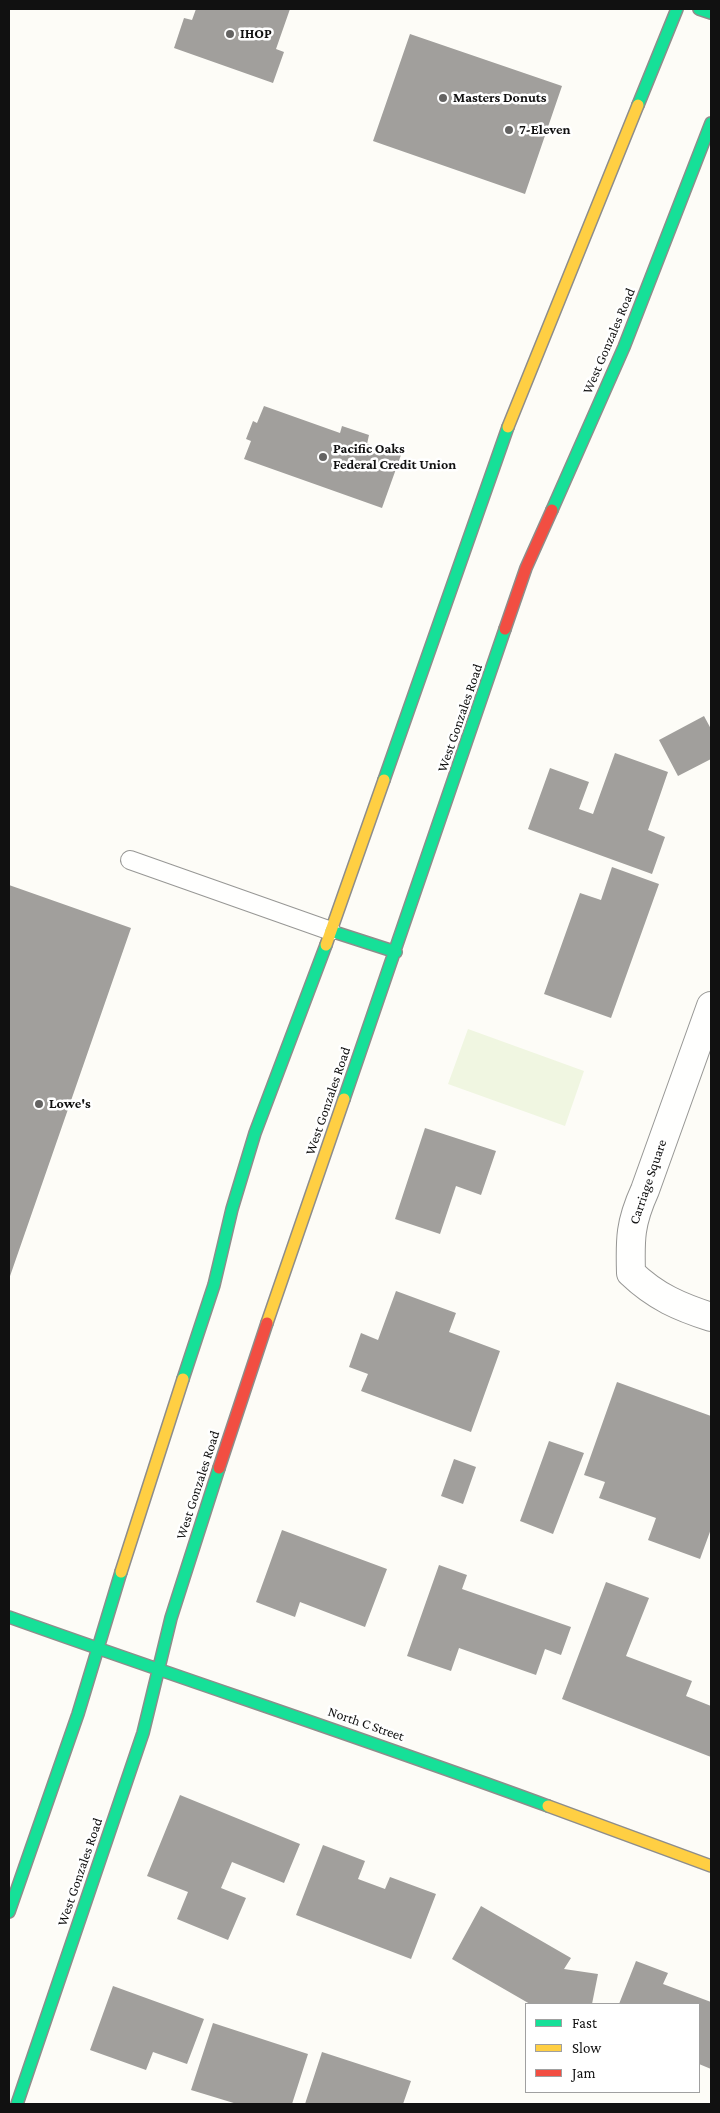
<!DOCTYPE html>
<html>
<head>
<meta charset="utf-8">
<style>
  body { margin:0 }
  #map { position:relative; width:720px; height:2113px; overflow:hidden; background:#fdfcf7; font-family:"Crimson Pro",serif }
  canvas { display:block }
  .frame { position:absolute; inset:0; border:10px solid #111; pointer-events:none }
  .legend { position:absolute; left:525px; top:2003px; width:175px; height:90px; box-sizing:border-box; background:#fff; border:1px solid #a0a0a0; margin:0; padding:6px 9px; list-style:none; font-size:15px; color:#111 }
  .legend li { display:flex; align-items:center; gap:10px; height:25px }
  .legend b { width:25px; border:1px solid #a0a0a0 }
</style>
</head>
<body>
<div id="map">
<canvas width="720" height="2113"></canvas>
<div class="frame"></div>
<ul class="legend">
<li><b style="height:6px;background:#16e098"></b>Fast</li>
<li><b style="height:6px;background:#ffcf43"></b>Slow</li>
<li><b style="height:6px;background:#f24e42"></b>Jam</li>
</ul>
</div>
<script>
const c = document.querySelector('canvas').getContext('2d');
c.lineJoin = 'round';
function fill(path, color) {
  c.fillStyle = color;
  c.fill(path, 'evenodd');
}
function strokePath(path, color, width, dash) {
  c.strokeStyle = color;
  c.lineWidth = width;
  c.lineCap = dash ? 'butt' : 'round';
  c.setLineDash(dash || []);
  c.stroke(path);
}
function drawText(font, color, halo, rows, align = 'center') {
  c.font = font + ' "Crimson Pro",serif';
  c.lineWidth = 5;
  c.setLineDash([]);
  c.textBaseline = 'middle';
  c.strokeStyle = halo;
  c.fillStyle = color;
  for (const [text, x, y, turn = 0] of rows) {
    c.save();
    c.translate(x, y);
    c.rotate((+turn || 0) * Math.PI / 180);
    c.textAlign = isNaN(turn) ? turn : align;
    if (halo) c.strokeText(text, 0, 0);
    c.fillText(text, 0, 0);
    c.restore();
  }
}
const pitch = new Path2D(`
  M468,1029L584,1071L565,1126L448,1084Z`);
const building = new Path2D(`
  M196,9H290L276,49L284,52L273,83L174,48L184,18L192,20Z
  M410,34L562,86L525,194L373,141Z
  M264,406L340,433L342,426L369,435L367,444L401,455L382,508L244,459L251,441L246,439L253,421L257,423Z
  M704,716L711,729V759L678,776L659,740Z
  M615,753L668,772L648,830L665,837L652,874L528,829L550,768L589,782L579,809L593,814Z
  M612,867L659,884L611,1018L544,994L580,893L601,900Z
  M9,885L131,928L9,1279Z
  M425,1128L496,1151L481,1195L456,1186L440,1234L395,1219Z
  M396,1291L456,1313L449,1332L500,1351L471,1432L361,1391L368,1374L349,1367L361,1333L378,1340Z
  M617,1382L711,1416V1529L700,1559L648,1540L656,1518L599,1498L605,1482L584,1475Z
  M549,1441L584,1453L553,1534L520,1521Z
  M454,1459L476,1467L463,1504L441,1496Z
  M282,1530L387,1569L365,1627L300,1602L295,1617L256,1602Z
  M439,1565L467,1575L462,1589L571,1627L561,1655L545,1649L536,1675L459,1648L451,1671L407,1656Z
  M606,1582L649,1598L626,1656L692,1681L686,1696L711,1706V1757L562,1699Z
  M180,1795L300,1844L284,1883L232,1862L221,1888L246,1898L228,1940L177,1919L188,1892L147,1876Z
  M323,1845L365,1861L358,1879L385,1889L390,1877L436,1894L411,1959L296,1915Z
  M481,1906L571,1958L564,1969L598,1974L592,2004H530L452,1959Z
  M636,1961L668,1973L663,1984L711,2002V2069L699,2064V2004H619Z
  M113,1986L204,2019L187,2064L153,2052L146,2070L90,2050Z
  M213,2023L308,2054L292,2104H237L191,2090Z
  M322,2052L411,2081L403,2104H305Z`);
const lane = new Path2D(`
  M130,860L331,931`);
const street = new Path2D(`
  M711,1006L645,1190C630,1223 630,1239 631,1273C656,1297 680,1307 711,1317`);
const fast = new Path2D(`
  M699,9L711,13
  M638,105L677,9
  M552,510L624,347L711,123
  M384,780L508,427
  M331,931L396,952
  M344,1099L505,629
  M183,1379L214,1285L232,1209L255,1133L326,945
  M9,1617C188,1681 369,1740 548,1806
  M9,1912L78,1714L121,1572
  M17,2104L143,1733L171,1618L219,1468`);
const slow = new Path2D(`
  M508,427L638,105
  M326,945L384,780
  M267,1323L344,1099
  M121,1572L183,1379
  M548,1806L711,1866`);
const jam = new Path2D(`
  M505,629L526,568L552,510
  M219,1468L267,1323`);
const markers = [
  [230,34,5,"#646362"],
  [443,98,5,"#646362"],
  [509,130,5,"#646362"],
  [323,457,5,"#646362"],
  [39,1104,5,"#646362"]
];
const poiNames = [
  ["IHOP",240,34],
  ["Masters Donuts",453,98],
  ["7-Eleven",519,130],
  ["Pacific Oaks",333,449],
  ["Federal Credit Union",333,465],
  ["Lowe's",49,1104]
];
const streetNames = [
  ["West Gonzales Road",609,341,-67],
  ["West Gonzales Road",460,718,-71],
  ["West Gonzales Road",328,1101,-71],
  ["Carriage Square",648,1182,-71],
  ["West Gonzales Road",198,1485,-72],
  ["North C Street",366,1724,19],
  ["West Gonzales Road",80,1872,-71]
];
fill(pitch, '#f0f6e1');
fill(building, '#a19f9c');
strokePath(lane, '#979795', 20);
strokePath(street, '#979795', 30);
strokePath(fast, '#8e8d8b', 14);
strokePath(slow, '#8e8d8b', 14);
strokePath(jam, '#8e8d8b', 14);
strokePath(lane, '#fffffe', 18);
strokePath(street, '#fffffe', 28);
strokePath(fast, '#16e098', 11);
strokePath(slow, '#ffcf43', 11);
strokePath(jam, '#f24e42', 11);
for (const [x, y, r, color] of markers) {
  const dot = new Path2D();
  dot.arc(x, y, r, 0, 2 * Math.PI);
  c.fillStyle = color;
  c.fill(dot);
  strokePath(dot, '#fff', 2);
}
drawText('bold 14px', '#111', '#fff', poiNames, 'left');
drawText('14px', '#111', '#fff', streetNames);
</script>
</body>
</html>
